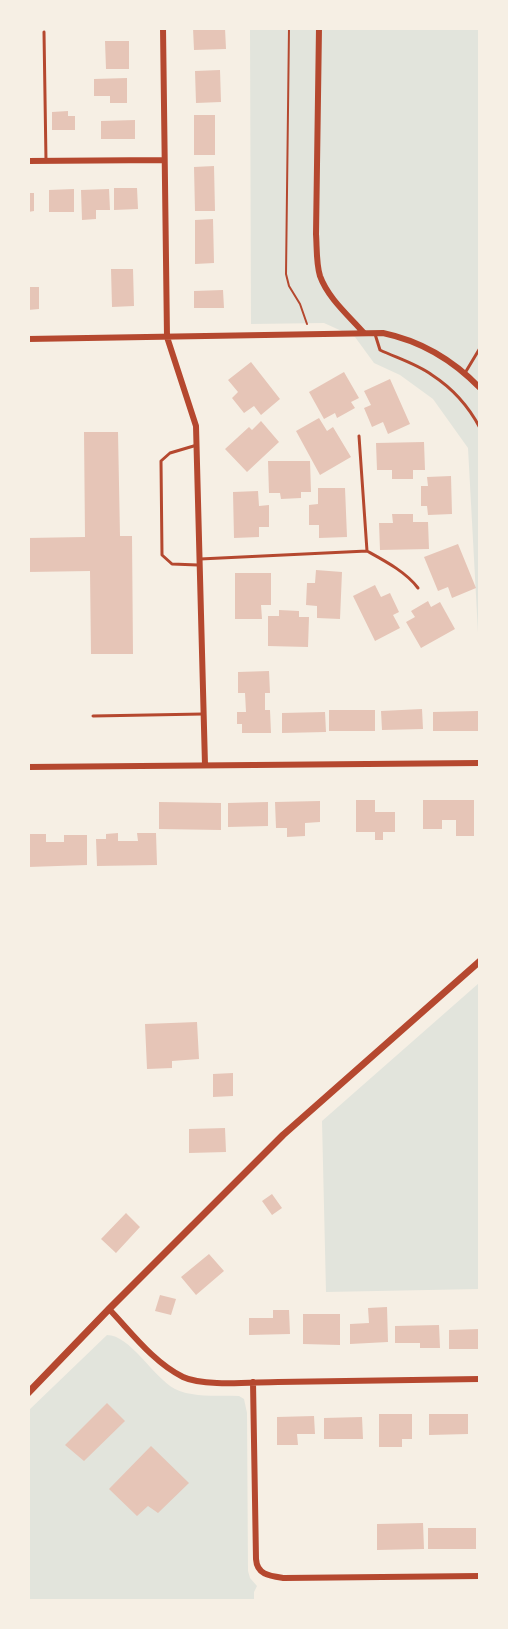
<!DOCTYPE html>
<html>
<head>
<meta charset="utf-8">
<style>
  body { margin:0 }
  #map { position:relative; width:508px; height:1629px; overflow:hidden; background:#f6efe4; font-family:"Public Sans",sans-serif }
  canvas { display:block }
  .frame { position:absolute; inset:0; border:30px solid #f6efe4; pointer-events:none }
</style>
</head>
<body>
<div id="map">
<canvas width="508" height="1629"></canvas>
<div class="frame"></div>
</div>
<script>
const c = document.querySelector('canvas').getContext('2d');
c.lineJoin = 'round';
function fill(path, color) {
  c.fillStyle = color;
  c.fill(path, 'evenodd');
}
function strokePath(path, color, width, dash) {
  c.strokeStyle = color;
  c.lineWidth = width;
  c.lineCap = dash ? 'butt' : 'round';
  c.setLineDash(dash || []);
  c.stroke(path);
}
const green = new Path2D(`
  M250,29H479V651L468,448L433,399L400,375L374,363L355,337L324,323L251,324Z
  M479,983V1289L326,1292L322,1121Z
  M107,1335C130,1335 153,1377 175,1389C193,1398 219,1395 239,1396L244,1399L247,1413L248,1571L250,1578L257,1586L254,1592V1600H29L28,1411Z`);
const building = new Path2D(`
  M193,28H225L226,49L194,50Z
  M105,41H129V69H106Z
  M220,70L221,102L196,103L195,71Z
  M127,78V103H110V96H94V79Z
  M68,111V116H75V130H52V112Z
  M194,115H215V155H194Z
  M135,120V139H101V121Z
  M214,166L215,211H195L194,167Z
  M114,188H137L138,209L114,210Z
  M74,189V212H49V190Z
  M109,189L110,210H96V219L82,220L81,190Z
  M28,193H34V211L28,212Z
  M213,219L214,263L195,264V220Z
  M111,269H133L134,306L112,307Z
  M28,287H39V309L28,310Z
  M223,290L224,308H194V291Z
  M251,362L280,399L261,415L254,406L244,413L232,398L238,392L228,380Z
  M344,372L359,398L351,402L355,408L337,418L335,413L324,419L309,392Z
  M390,379L410,424L388,434L383,422L372,427L364,408L371,405L364,391Z
  M319,418L327,431L333,427L351,457L320,475L296,431Z
  M261,421L279,442L247,472L225,449L249,427L252,430Z
  M84,432H118L120,536H132L133,654H91L90,571L28,572V538L85,537Z
  M424,442L425,470H413V479H392V470H377L376,443Z
  M268,461H310L311,492H301V498L281,499L280,493H269Z
  M451,476L452,514L428,515L427,506H421V486H428L427,477Z
  M318,488H345L347,537L319,538V525H309V505L318,504Z
  M258,491L259,506L269,505V527H259V537L234,538L233,492Z
  M392,514H413V522H428L429,549L380,550L379,523H393Z
  M458,544L476,588L452,598L448,587L438,591L424,557Z
  M316,570L342,572L340,619L317,618V606L306,605L307,583H315Z
  M235,573H271V605H261L262,619H235Z
  M375,585L381,597L390,593L399,612L393,615L400,628L375,641L353,596Z
  M428,601L431,607L440,602L455,629L421,648L406,622L415,617L411,611Z
  M279,610L299,611V617H309L308,647L268,646V616H279Z
  M269,671L270,693H265V710H270L271,733H242V724H237V712H246L245,693H238V672Z
  M422,709L423,729L382,730L381,711Z
  M329,710H375V731H329Z
  M478,711L479,731H433V712Z
  M325,712L326,732L282,733V713Z
  M356,800H375V812H395V832H383V840H375V832H356Z
  M423,800H474V836H456V820H442V829H423Z
  M320,801V822L305,823V836L287,837V828H276L275,802Z
  M159,802L221,803V830L159,829Z
  M268,802V826L228,827V803Z
  M118,833V841H138L137,833H156L157,865L97,866L96,839H106V834Z
  M28,834H46V842H64V835H87V865L28,867Z
  M197,1022L199,1059L172,1061V1068L147,1069L145,1024Z
  M233,1073V1096L213,1097V1074Z
  M225,1128L226,1152L189,1153V1129Z
  M272,1194L282,1208L272,1215L262,1201Z
  M126,1213L140,1227L116,1253L101,1239Z
  M209,1254L224,1271L196,1295L181,1277Z
  M160,1295L176,1299L171,1315L155,1311Z
  M387,1307L388,1342L350,1344V1324L369,1323L368,1308Z
  M273,1310H289L290,1334L249,1335V1318H273Z
  M303,1314H340V1345L303,1344Z
  M439,1325L440,1348H420V1343H395V1326Z
  M480,1329V1349H449V1330Z
  M107,1403L125,1421L84,1461L65,1445Z
  M379,1414H412V1439H402V1447H379Z
  M429,1414H468V1434L429,1435Z
  M314,1416L315,1434H297L298,1445H277V1417Z
  M362,1417L363,1439H324V1418Z
  M151,1446L189,1483L158,1513L148,1506L137,1516L109,1489Z
  M423,1523L424,1549L377,1550V1524Z
  M428,1528H476V1549H428Z`);
const path = new Path2D(`
  M289,28L286,274L289,286L300,304L307,324`);
const service = new Path2D(`
  M44,32L46,161
  M375,334L380,350C397,358 417,364 432,375C452,388 469,407 480,428
  M465,373L480,348
  M197,445L170,453L161,461L162,555L172,564L198,565
  M367,551C385,561 406,572 418,588
  M200,559L367,551L359,436
  M93,716L203,714`);
const minor = new Path2D(`
  M163,28L167,337L196,426L205,765
  M319,28L316,234C317,247 316,263 320,276C328,298 348,315 363,332
  M28,161L164,160
  M28,339L383,333C421,341 453,360 480,388
  M28,767L480,763
  M109,1309C131,1332 153,1362 183,1377C204,1387 253,1382 278,1382C345,1381 412,1380 480,1379
  M253,1382L256,1559C257,1575 270,1576 284,1578L480,1576`);
const tertiary = new Path2D(`
  M28,1393L109,1309L283,1135L480,961`);
fill(green, '#e2e4dc');
fill(building, '#e6c5b7');
strokePath(path, '#b5482f', 2);
strokePath(service, '#b5482f', 3);
strokePath(minor, '#b5482f', 6);
strokePath(tertiary, '#b5482f', 7);
</script>
</body>
</html>
